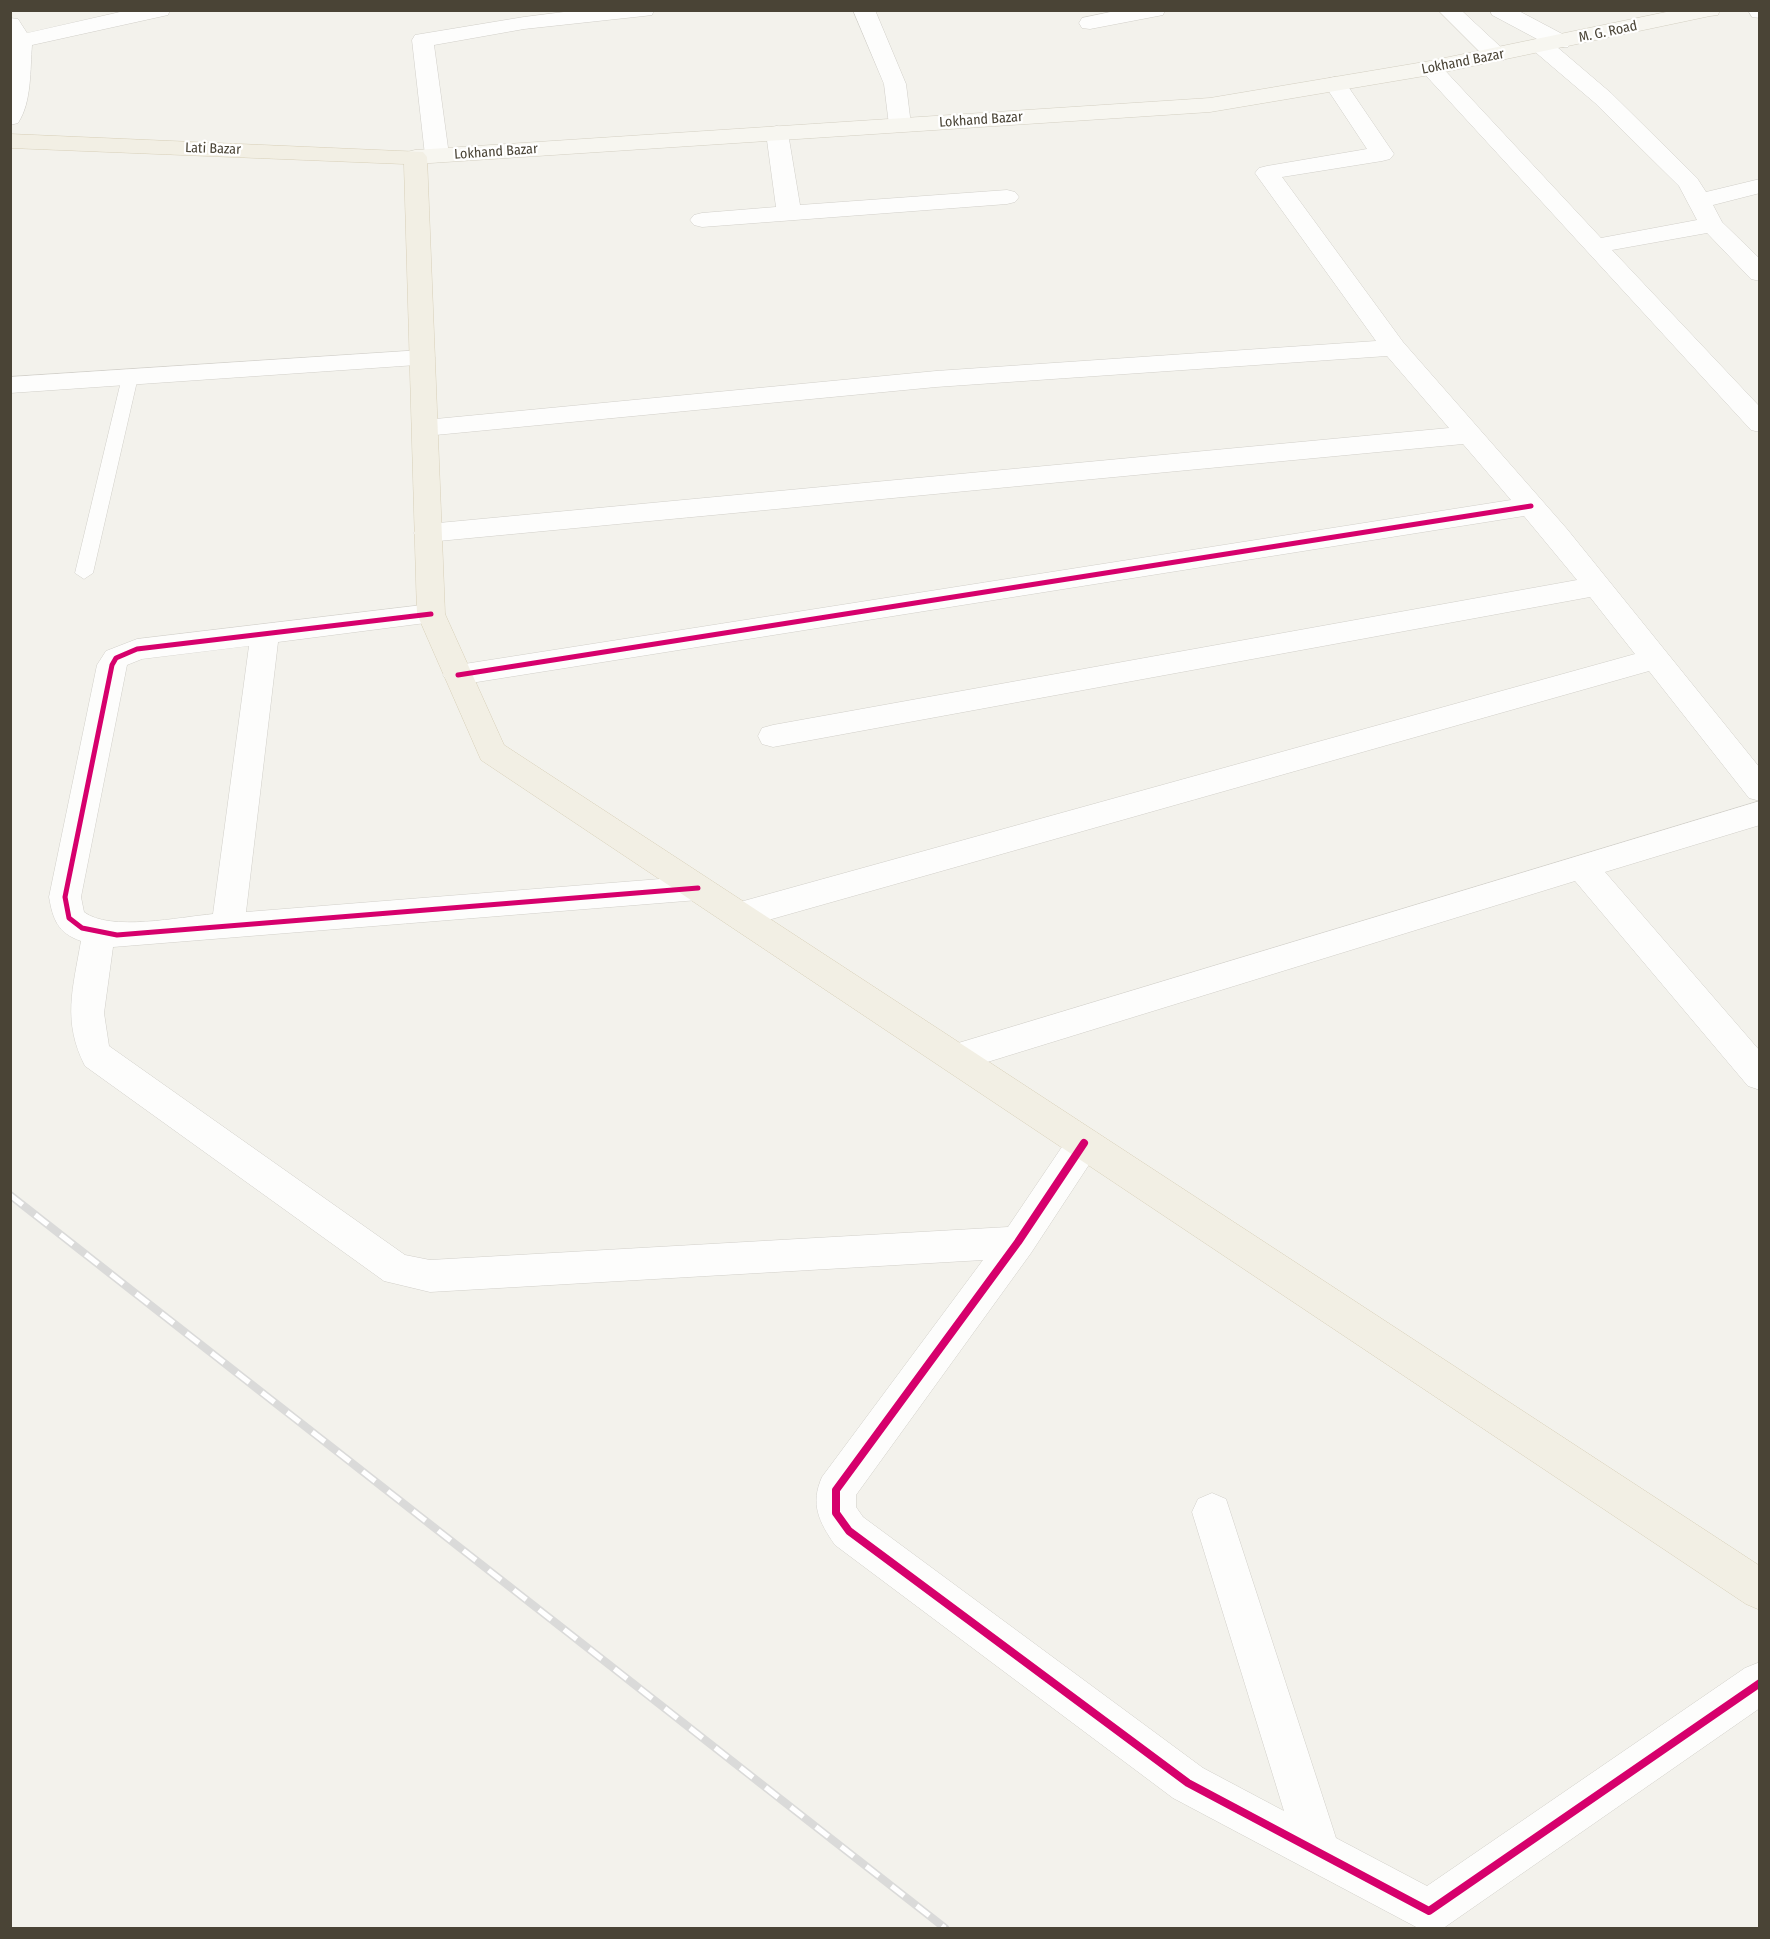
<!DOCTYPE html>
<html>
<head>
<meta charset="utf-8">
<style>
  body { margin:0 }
  #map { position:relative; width:1770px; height:1939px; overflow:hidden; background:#f3f2ec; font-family:"Fira Sans Condensed",sans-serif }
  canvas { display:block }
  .frame { position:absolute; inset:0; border:12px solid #4a4436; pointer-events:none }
</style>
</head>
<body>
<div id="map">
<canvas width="1770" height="1939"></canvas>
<div class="frame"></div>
</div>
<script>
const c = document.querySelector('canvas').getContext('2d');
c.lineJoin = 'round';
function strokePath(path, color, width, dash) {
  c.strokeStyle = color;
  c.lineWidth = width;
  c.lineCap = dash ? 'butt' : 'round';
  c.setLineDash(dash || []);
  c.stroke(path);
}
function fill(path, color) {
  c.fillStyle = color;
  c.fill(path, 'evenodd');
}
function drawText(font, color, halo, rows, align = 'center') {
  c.font = font + ' "Fira Sans Condensed",sans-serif';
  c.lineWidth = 4.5;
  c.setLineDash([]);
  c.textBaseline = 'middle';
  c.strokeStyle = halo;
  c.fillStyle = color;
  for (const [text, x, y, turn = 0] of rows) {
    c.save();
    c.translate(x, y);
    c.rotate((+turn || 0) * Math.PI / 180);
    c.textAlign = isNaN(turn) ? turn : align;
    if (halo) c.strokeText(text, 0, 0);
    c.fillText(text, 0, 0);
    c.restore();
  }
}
const service = new Path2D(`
  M130,372L138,377L93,573L84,579L75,573L122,377Z`);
const minor = new Path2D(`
  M129,10H170L168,15L32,45C30,69 32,102 18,123L10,125V18L18,19L27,33Z
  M580,10H654L652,15L644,16L524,29L434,45L449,155L445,160H429L425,155L412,40L415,35L524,17Z
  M853,10H875L906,84L911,125L908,130H892L889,125L884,84Z
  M1120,10H1165L1163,15L1090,29L1082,28L1079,23L1082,18Z
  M1748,10H1760V18L1752,17Z
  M1542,39L1550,41L1611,93L1697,178L1706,192L1760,179V193L1713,205L1722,222L1760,259V281L1751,279L1707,233L1612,250L1760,407V432L1751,430L1419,68L1422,63H1438L1601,238L1697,220L1679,186L1595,103L1534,51L1531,46L1534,41Z
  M1335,77L1343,79L1394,154L1390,159L1382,161L1282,177L1403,342L1567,529L1760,768V801L1749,798L1649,671L740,928L729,924L724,915L729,906L740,902L1635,654L1590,597L773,747L762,744L758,736L762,728L773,725L1577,580L1524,516L458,685L448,682L443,675L448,668L458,665L1511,500L1463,444L428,542L418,540L414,533L418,526L428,524L1449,428L1387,356L936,387L425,436L416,434L412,428L416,422L425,420L936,371L1376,341L1255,173L1259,168L1267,166L1367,149L1324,84L1327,79Z
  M777,126L785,128L788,133L800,205L1007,190L1015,192L1019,197L1015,202L1007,204L702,227L694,225L690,220L694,215L702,213L776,207L766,133L769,128Z
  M422,350L431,352L435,358L431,364L10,393V377Z
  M431,604L441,607L445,614L441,621L278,642L246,912L698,876L709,879L714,888L709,897L698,900L113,947L104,1013L109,1046L405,1255L430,1260L1008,1227L1072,1132L1084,1128L1096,1132L1102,1143L1096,1154L1031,1253L856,1495V1507L863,1517L1203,1768L1284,1811L1192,1512L1198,1499L1212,1493L1226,1499L1336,1838L1427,1886L1745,1668L1760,1662V1708L1445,1927L1418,1928L1173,1798L835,1545C819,1522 810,1504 822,1477L983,1260L430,1292L384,1281L85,1066C62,1021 73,988 81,941C58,933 53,920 49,897L97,665L106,651L137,639ZM249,646L213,914C180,917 110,932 84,912L81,897L127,665L142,659Z
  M1760,801V825L1605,872L1760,1051V1090L1748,1086L1575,881L955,1072L943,1068L938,1058L943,1048L955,1044Z`);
const tertiary = new Path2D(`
  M1438,10H1461L1504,50L1507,55L1504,60H1488Z
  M1490,10H1517L1568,37L1571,42L1568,47H1552L1492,15Z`);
const secondary = new Path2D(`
  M1676,10H1720L1718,15L1710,16L1430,75L1210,112L415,164L407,162L403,157L407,152L415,150L1210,98L1430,61Z`);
const primary = new Path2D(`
  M10,134L423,152L427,157L445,614L504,745L1760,1566V1610L1746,1604L481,760L417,614L404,164L10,148Z`);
const rail = new Path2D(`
  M10,1195L945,1928`);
const cyclewayFar1 = new Path2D(`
  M431,614L137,649L116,658L112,665L65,897L69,918L82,928L117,935L698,888
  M458,675L1531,506`);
const cycleway = new Path2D(`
  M1084,1143L1018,1242L836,1490V1513L849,1531L1188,1783L1429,1911L1760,1683`);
const farStreetnames = [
  ["M. G. Road",1608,32,-12],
  ["Lokhand Bazar",1463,62,-11],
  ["Lokhand Bazar",981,120,-4],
  ["Lati Bazar",213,149,2],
  ["Lokhand Bazar",496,152,-4]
];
strokePath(service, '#d1cfc9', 1);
strokePath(minor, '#d1cfc9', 1);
strokePath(tertiary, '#d1cfc9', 1);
strokePath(secondary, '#d3cfc2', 1);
strokePath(primary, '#d7cfb8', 1);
fill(service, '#fdfdfc');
fill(minor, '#fdfdfc');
fill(tertiary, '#fdfdfc');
fill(secondary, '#f7f6f0');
fill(primary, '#f2efe4');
strokePath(rail, '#dadad9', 8);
strokePath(rail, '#fff', 5, [16]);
strokePath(cyclewayFar1, '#d6006c', 5);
strokePath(cycleway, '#d6006c', 8);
drawText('14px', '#4a4436', '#fff', farStreetnames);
</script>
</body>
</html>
